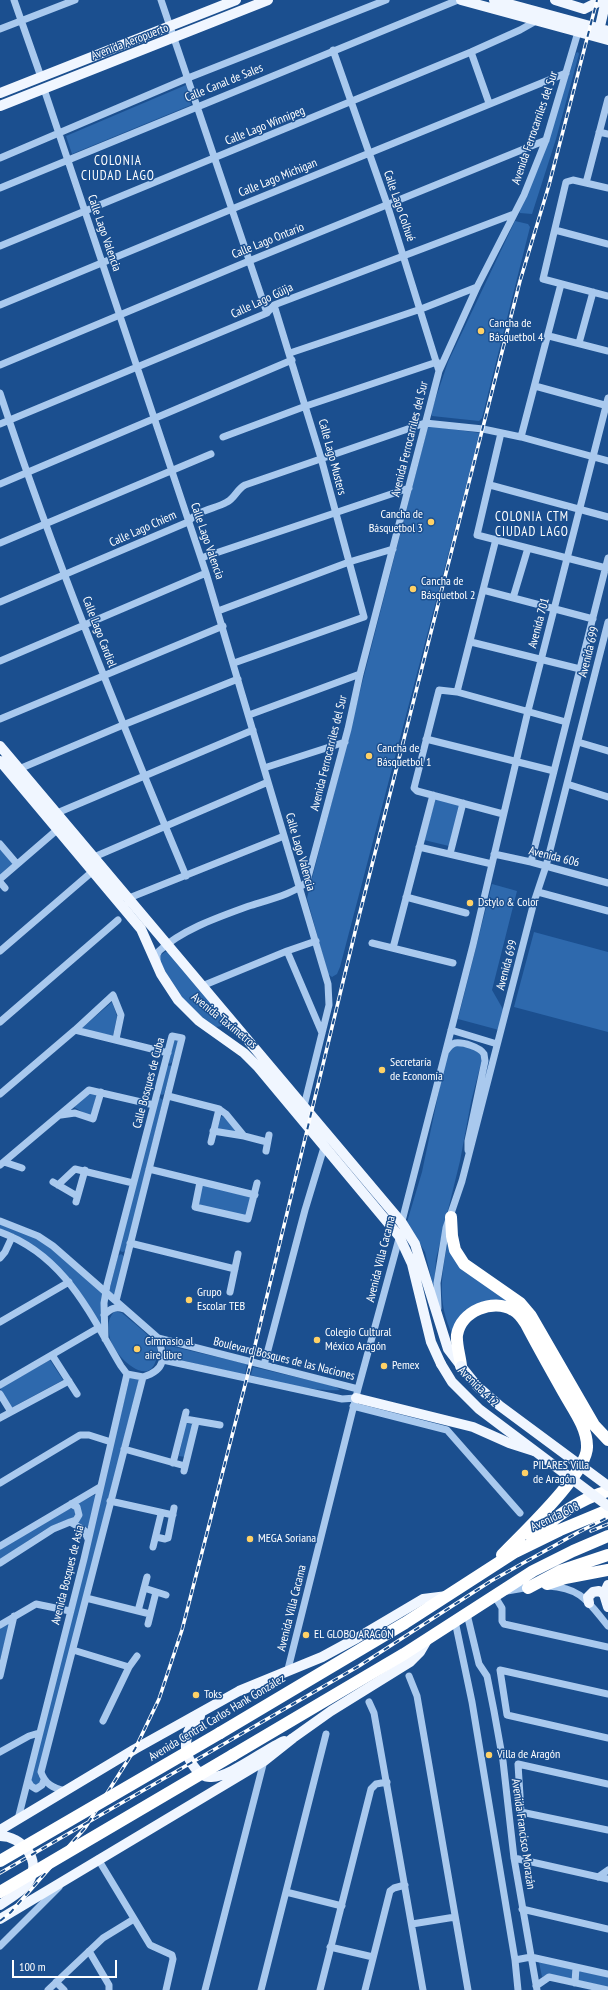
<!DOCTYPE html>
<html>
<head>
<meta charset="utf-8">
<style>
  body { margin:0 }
  #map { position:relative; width:608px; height:1990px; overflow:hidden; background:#1b4f8f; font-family:"PT Sans Narrow",sans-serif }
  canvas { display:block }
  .scale { position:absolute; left:12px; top:1960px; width:105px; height:18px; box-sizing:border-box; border:2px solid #fff; border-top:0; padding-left:5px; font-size:12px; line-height:14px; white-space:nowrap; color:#fff; -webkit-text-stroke:3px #1b4f8f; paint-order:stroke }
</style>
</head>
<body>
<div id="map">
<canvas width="608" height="1990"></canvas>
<div class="scale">100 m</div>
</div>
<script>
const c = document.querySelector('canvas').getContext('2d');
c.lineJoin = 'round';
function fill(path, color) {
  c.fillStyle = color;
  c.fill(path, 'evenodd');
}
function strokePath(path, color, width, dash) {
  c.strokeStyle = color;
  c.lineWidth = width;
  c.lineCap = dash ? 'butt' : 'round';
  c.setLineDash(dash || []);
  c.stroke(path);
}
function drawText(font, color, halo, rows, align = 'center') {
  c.font = font + ' "PT Sans Narrow",sans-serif';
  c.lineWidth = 3;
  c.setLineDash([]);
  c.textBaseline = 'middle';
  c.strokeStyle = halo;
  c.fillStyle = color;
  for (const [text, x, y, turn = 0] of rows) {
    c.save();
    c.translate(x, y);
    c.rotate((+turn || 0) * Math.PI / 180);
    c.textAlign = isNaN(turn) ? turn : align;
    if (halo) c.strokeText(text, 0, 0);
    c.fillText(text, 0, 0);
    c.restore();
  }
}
const green = new Path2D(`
  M578,52L579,54L556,139L532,214L520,213L519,210L539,167L576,53Z
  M186,85L191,105L72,154L66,136Z
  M515,221L528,224L530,227L482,418L479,421L432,416L431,412L448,362Z
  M428,426L480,433L340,967L337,974L332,977L328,974L307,898Z
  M436,797L460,804L449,846L424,840Z
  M0,849L12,863V868L0,878Z
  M492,884L517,891L492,990L504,1011L499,1030L458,1019Z
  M534,932L608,952V1032L514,1007Z
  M165,952H170L225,1018L226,1023L223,1026L215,1027L189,1007L172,985L160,961L161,955Z
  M112,1002L117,1016L113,1036L81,1029Z
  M174,1039L179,1040L172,1062L170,1064L168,1061Z
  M452,1045L468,1047L481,1053L482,1059L471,1102L460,1161L436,1259L434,1290L425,1252L407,1222L422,1172L448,1048Z
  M166,1065L172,1066L164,1094L162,1095L158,1092Z
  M89,1092L97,1093L91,1117L74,1107Z
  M160,1098L163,1100L126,1251L122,1252L119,1249L157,1099Z
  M223,1116L237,1131L238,1134L217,1130L221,1117Z
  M202,1183L254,1196L248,1218L197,1205Z
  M0,1222L38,1238L65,1258L102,1293L101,1304L102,1327L58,1269L0,1232Z
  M448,1239L450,1247L510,1300L508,1305L492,1300L483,1301L465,1310L456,1322L453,1336C436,1300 442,1275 448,1239Z
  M121,1254L125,1257L115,1296L109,1292L118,1256Z
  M115,1311L122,1313C130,1320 151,1336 156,1345C158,1349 158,1355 156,1360C148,1390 110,1353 109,1333C108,1324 108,1318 115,1311Z
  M165,1343L170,1346L247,1364L245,1375L167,1357Z
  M50,1360L63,1380L11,1408L0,1388Z
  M253,1367L334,1386L340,1390C315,1392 275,1382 251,1375Z
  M130,1377L139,1380L40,1766L38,1775L42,1781L41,1786H32L30,1778Z
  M186,1423L193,1425L185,1457L179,1456Z
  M97,1494L88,1527H84L78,1523L82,1514L78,1503Z
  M69,1509H75L77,1513L73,1519C53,1520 19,1548 0,1560V1549Z
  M10,1623L0,1660V1628Z
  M539,1962L608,1977V1987L549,1974L542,1977Z`);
const minor = new Path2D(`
  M14,0L41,77
  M161,0L267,313
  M0,29L75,0
  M333,50L387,204L439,371
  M471,52L489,103
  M44,89L206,573L328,984L329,1005L304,1106
  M599,132L608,134
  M0,158L188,78L386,0
  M586,183L608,99
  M0,188L458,0
  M608,188L573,180L566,182L543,279L608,296
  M555,230L608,244
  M0,246L471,52L520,30L536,21
  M0,305L232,209L566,73
  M274,305L321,458L364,617
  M549,336L608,351
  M579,343L593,292
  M290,353L421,309L477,287
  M0,365L249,261L546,140
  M535,386L608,406
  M0,393C54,557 119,716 186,876
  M0,424L267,313L274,305L514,214
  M501,433L477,535L606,568
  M223,437L306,406L437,362
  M521,437L561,284
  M0,484L292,360
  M490,485L608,517
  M0,543L211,454
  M201,558L409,488
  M483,590L593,619
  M513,598L528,548
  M0,602L188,522C197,510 215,509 227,502C235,498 237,489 245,485L425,423L483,429L521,437L608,461
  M218,611L349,562L393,549
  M471,642L580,669
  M0,661L206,573
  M234,663L364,617
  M457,692L496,539
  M249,715L360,674
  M0,719L223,626
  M426,739L554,771
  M578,742L608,751
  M264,768L345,742
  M19,769L123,725L238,679
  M567,784L608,797
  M57,813L253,730
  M503,814L417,791L414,788L439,690L457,692L566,722
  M0,844L17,864
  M419,847L492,864
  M450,854L463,803
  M494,854L531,862L608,883
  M94,857L268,782
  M531,862L608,558
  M0,879L58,829
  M0,882L5,888
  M538,892L608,911
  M406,897L466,913
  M129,898L284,836
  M372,943L453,963
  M393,948L433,795
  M0,951L93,871
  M287,951L322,1033
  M157,962V955L159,951C183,929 219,917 249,906C264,901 298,893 307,881L348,729L360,674L439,371L477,287L524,195L546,140L578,32
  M202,986L287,951L316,941
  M0,1022L118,920
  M75,1030L113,995L121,1015L116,1039
  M451,1030L497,1044
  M446,1051C448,1048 451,1044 455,1043C463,1042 480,1047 484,1054L485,1061L468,1141V1150
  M0,1094L75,1030L168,1053
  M168,1096L219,1109L226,1114L244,1136
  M61,1115L75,1113L93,1119L101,1092
  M213,1131L244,1136L267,1142
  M211,1142L219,1109
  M266,1151L269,1135
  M4,1162L22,1168
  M0,1165L89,1090L154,1105
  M149,1169L255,1195
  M53,1182L77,1196
  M200,1182L195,1207L248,1219L257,1183
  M58,1185L75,1169L133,1183
  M76,1202L85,1170
  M0,1221L38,1236L53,1246L158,1338L358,1389
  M401,1225L473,945L528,711L608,398
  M0,1232C64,1255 89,1312 121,1366L127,1374L143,1377C166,1370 165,1358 158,1338
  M130,1243L235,1269
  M0,1258L5,1252L12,1237
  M230,1292L238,1254
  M438,1308L437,1283L446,1228L462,1181L534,902L546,866L608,622
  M104,1315C110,1309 115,1306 124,1309
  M0,1322L69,1282
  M105,1339L104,1303L107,1285L172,1036L182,1038L116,1301
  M52,1355L77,1394
  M163,1360L342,1399L356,1398
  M264,1365L305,1210L325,1144
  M0,1385L98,1328
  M0,1394L11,1412
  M353,1406L447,1430L520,1513
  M0,1418L69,1381
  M185,1419L220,1425
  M124,1449L185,1466
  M173,1463L186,1412
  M184,1471L196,1422
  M0,1483L80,1435H89L111,1442
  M110,1501L173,1515
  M70,1522L76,1520L79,1515L77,1507L71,1504
  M156,1537L165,1539L168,1538L174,1508
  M0,1546L100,1487
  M153,1547L161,1514
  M0,1563L53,1529L70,1522L84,1530L88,1539
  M548,1586C582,1588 588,1602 608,1626
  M144,1588L166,1595
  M507,1591L530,1587
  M494,1595L502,1608V1621L504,1624L608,1647
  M86,1598L150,1614
  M138,1611L147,1577
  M467,1614L479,1664L487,1676L494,1711L503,1761L514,1858L537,1990
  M455,1621L472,1702L515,1960L518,1990
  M148,1624L156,1592
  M0,1625L36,1604L70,1611
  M73,1650L129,1667
  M288,1669L358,1389L400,1235
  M0,1676L14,1616
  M409,1676L417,1696L468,1990
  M608,1694L500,1670L507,1715L608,1738
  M369,1702L374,1713L423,1990
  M103,1721L129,1667L137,1656
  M0,1752L29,1736L39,1733
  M28,1781L31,1786L36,1789L42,1785L44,1780
  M608,1784L518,1764L521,1812L608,1830
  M65,1791C53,1788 45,1784 41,1772L143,1377
  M18,1819L84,1559L127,1374
  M514,1858L608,1879
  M98,1859L150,1945L172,1955L173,1959L166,1990
  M598,1877L608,1870
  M286,1892L342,1906
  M522,1909L608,1929
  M412,1924L455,1917
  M0,1946L59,1887
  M330,1947L373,1957
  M89,1951L109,1985V1990
  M515,1960L531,1957L608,1974
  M56,1982L64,1990
  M575,1983L576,1967
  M536,1986L549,1977L608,1990
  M48,1990L103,1938L134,1919
  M205,1990L264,1761
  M261,1990L326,1734
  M320,1990L371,1789L376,1784L387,1782
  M365,1990L390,1891L394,1888L405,1885`);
const major = new Path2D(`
  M461,0L608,40
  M494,0L608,31
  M555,0L584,9L602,0
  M598,35L606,0
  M0,93L236,0
  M0,106L268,0
  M0,746L402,1223L415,1244L448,1349L461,1366
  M0,761L141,929L161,974L178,1000L199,1021L244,1053L258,1067L399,1236L412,1264L431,1342L441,1364
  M356,1398L473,1427L509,1443L534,1451
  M608,1585L604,1594L608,1607
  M589,1603L588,1597L593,1592L599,1591L604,1594
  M200,1716C190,1725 185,1735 186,1748C187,1756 190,1762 195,1768C198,1772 204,1777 210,1777C228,1779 265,1749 284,1741
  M0,1830L135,1749L239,1691L322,1657L357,1638L423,1599L447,1596
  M0,1836C22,1836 42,1860 29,1881C23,1891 10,1898 0,1905
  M0,1919L264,1761L293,1738L331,1711L410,1662L420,1652L427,1640`);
const highway = new Path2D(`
  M451,1217L452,1236L455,1250L464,1264L520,1303L531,1316L594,1425L608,1440
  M461,1366C460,1356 456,1344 457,1335C461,1311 493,1298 513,1310C519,1313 522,1318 526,1324C538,1347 551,1370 564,1393C572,1408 587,1427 587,1446C589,1472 521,1535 502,1555
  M532,1539C553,1518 579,1499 608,1491
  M547,1584L565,1578L608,1570
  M528,1588L560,1571L608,1555
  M220,1733L405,1623L515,1552L560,1530L608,1510
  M233,1755L404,1654L533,1571L573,1551L608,1536`);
const rail = new Path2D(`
  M591,1531L608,1524
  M0,1873L359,1666L491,1581L577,1533L608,1517
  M0,1921L11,1912L85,1828L135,1749L159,1699L182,1630L251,1362L356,928L520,281L549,185L597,0`);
const majorBridge = new Path2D(`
  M441,1364L452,1382L479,1409L608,1506
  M461,1366L477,1386L500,1406L608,1486`);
const highwayBridge = new Path2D(`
  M0,1861L220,1733
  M0,1892L233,1755`);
const markers = [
  [481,331,4,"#ffd166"],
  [431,522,4,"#ffd166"],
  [413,589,4,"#ffd166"],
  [369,756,4,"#ffd166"],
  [470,903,4,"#ffd166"],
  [382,1070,4,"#ffd166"],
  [189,1300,4,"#ffd166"],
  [317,1340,4,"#ffd166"],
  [137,1349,4,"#ffd166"],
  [384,1366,4,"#ffd166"],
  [525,1473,4,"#ffd166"],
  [250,1539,4,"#ffd166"],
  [306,1635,4,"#ffd166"],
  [196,1695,4,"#ffd166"],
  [489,1755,4,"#ffd166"]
];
const streetNames = [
  ["Avenida Aeropuerto",130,42,-21],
  ["Calle Canal de Sales",224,83,-22],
  ["Calle Lago Winnipeg",265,126,-22],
  ["Avenida Ferrocarriles del Sur",535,128,-71],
  ["Calle Lago Michigan",278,178,-22],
  ["Calle Lago Colhué",399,206,71],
  ["Calle Lago Valencia",104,233,71],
  ["Calle Lago Ontario",268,241,-22],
  ["Calle Lago Güija",262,301,-25],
  ["Avenida Ferrocarriles del Sur",410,439,-76],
  ["Calle Lago Musters",332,457,75],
  ["Calle Lago Chiem",143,529,-24],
  ["Calle Lago Valencia",207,541,71],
  ["Avenida 701",539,623,-75],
  ["Calle Lago Cardiel",99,632,69],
  ["Avenida 699",589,652,-76],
  ["Avenida Ferrocarriles del Sur",329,753,-76],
  ["Calle Lago Valencia",300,852,74],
  ["Avenida 606",554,857,14],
  ["Avenida 699",507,965,-75],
  ["Avenida Taxímetros",224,1021,39],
  ["Calle Bosques de Cuba",149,1083,-75],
  ["Avenida Villa Cacama",381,1259,-76],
  ["Boulevard Bosques de las Naciones",284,1359,14],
  ["Avenida 412",478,1387,45],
  ["Avenida 608",555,1517,-25],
  ["Avenida Bosques de Asia",68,1575,-76],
  ["Avenida Villa Cacama",292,1608,-76],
  ["Avenida Central Carlos Hank González",217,1718,-31],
  ["Avenida Francisco Morazán",523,1834,82]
];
const poiNames = [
  ["Cancha de",489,324],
  ["Básquetbol 4",489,338],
  ["Cancha de",423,515,"right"],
  ["Básquetbol 3",423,529,"right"],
  ["Cancha de",421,582],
  ["Básquetbol 2",421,596],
  ["Cancha de",377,749],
  ["Básquetbol 1",377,763],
  ["Dstylo & Color",478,903],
  ["Secretaría",390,1063],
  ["de Economía",390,1077],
  ["Grupo",197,1293],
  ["Escolar TEB",197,1307],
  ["Colegio Cultural",325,1333],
  ["México Aragón",325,1347],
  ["Gimnasio al",145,1342],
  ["aire libre",145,1356],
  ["Pemex",392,1366],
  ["PILARES Villa",533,1466],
  ["de Aragón",533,1480],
  ["MEGA Soriana",258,1539],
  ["EL GLOBO ARAGÓN",314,1635],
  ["Toks",204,1695],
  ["Villa de Aragón",497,1755]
];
const neighbourhoodNames = [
  ["COLONIA",118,161],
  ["CIUDAD LAGO",118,176],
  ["COLONIA CTM",532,517],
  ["CIUDAD LAGO",532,532]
];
fill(green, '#2e69ad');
strokePath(minor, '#a9c9ee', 7);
strokePath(major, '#f0f6ff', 10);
strokePath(highway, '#fff', 12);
strokePath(rail, '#fff', 3.5);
strokePath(rail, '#1b4f8f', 2, [6]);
strokePath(majorBridge, '#f0f6ff', 10);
strokePath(highwayBridge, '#fff', 12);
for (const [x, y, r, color] of markers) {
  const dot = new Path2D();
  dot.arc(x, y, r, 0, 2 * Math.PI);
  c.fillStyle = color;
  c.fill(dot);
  strokePath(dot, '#1b4f8f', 1.5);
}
drawText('12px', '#fff', '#1b4f8f', streetNames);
drawText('12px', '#fff', '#1b4f8f', poiNames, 'left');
c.letterSpacing = '1px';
drawText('13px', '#fff', '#1b4f8f', neighbourhoodNames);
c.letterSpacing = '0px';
</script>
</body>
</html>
